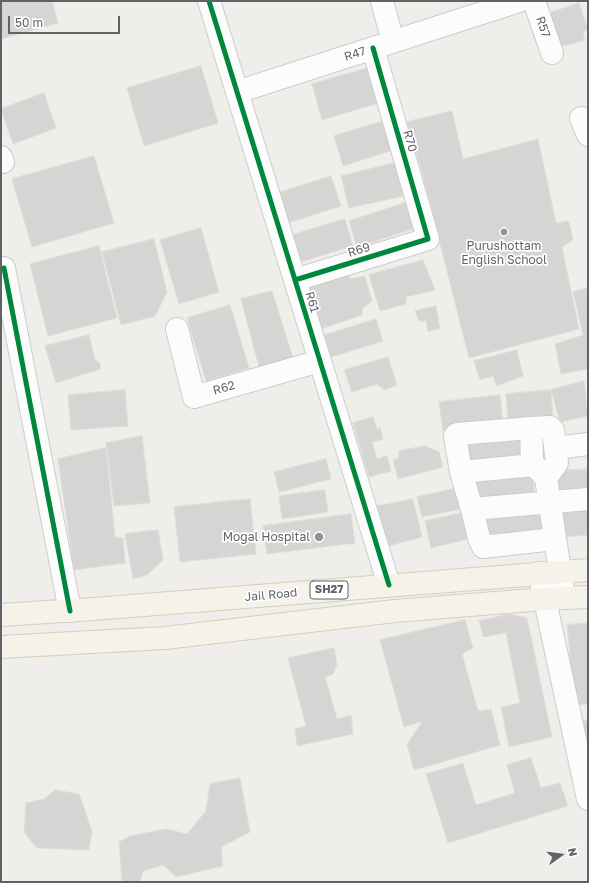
<!DOCTYPE html>
<html>
<head>
<meta charset="utf-8">
<style>
  body { margin:0 }
  #map { position:relative; width:589px; height:883px; overflow:hidden; background:#efeeea; font-family:"Golos Text",sans-serif }
  canvas { display:block }
  .frame { position:absolute; inset:0; border:2px solid #5f6368; pointer-events:none }
  .north { position:absolute; left:541px; top:835px; width:40px; height:40px; -webkit-text-stroke:3px #fff; paint-order:stroke; rotate:76deg; font-size:11px; font-weight:700; line-height:16px; text-align:center; color:#5f6368 }
  .north::after { content:''; display:block; margin:auto; width:14px; height:18px; background:#5f6368; clip-path:polygon(50% 0,100% 100%,50% 72%,0 100%) }
  .scale { position:absolute; left:8px; top:16px; width:112px; height:18px; box-sizing:border-box; border:2px solid #5f6368; border-top:0; padding-left:5px; font-size:12px; line-height:14px; white-space:nowrap; color:#5f6368; -webkit-text-stroke:3px #fff; paint-order:stroke }
</style>
</head>
<body>
<div id="map">
<canvas width="589" height="883"></canvas>
<div class="frame"></div>
<div class="north">N</div>
<div class="scale">50 m</div>
</div>
<script>
const c = document.querySelector('canvas').getContext('2d');
c.lineJoin = 'round';
function fill(path, color) {
  c.fillStyle = color;
  c.fill(path, 'evenodd');
}
function strokePath(path, color, width, dash) {
  c.strokeStyle = color;
  c.lineWidth = width;
  c.lineCap = dash ? 'butt' : 'round';
  c.setLineDash(dash || []);
  c.stroke(path);
}
function drawText(font, color, halo, rows, align = 'center') {
  c.font = font + ' "Golos Text",sans-serif';
  c.lineWidth = 3.5;
  c.setLineDash([]);
  c.textBaseline = 'middle';
  c.strokeStyle = halo;
  c.fillStyle = color;
  for (const [text, x, y, turn = 0] of rows) {
    c.save();
    c.translate(x, y);
    c.rotate((+turn || 0) * Math.PI / 180);
    c.textAlign = isNaN(turn) ? turn : align;
    if (halo) c.strokeText(text, 0, 0);
    c.fillText(text, 0, 0);
    c.restore();
  }
}
const building = new Path2D(`
  M1,1H52L58,23L1,39Z
  M579,3L588,29L583,33L585,40L556,48L544,15Z
  M201,66L218,123L144,146L127,88Z
  M371,67L382,102L322,120L312,84Z
  M44,93L56,128L13,144L1,109Z
  M452,111L463,159L538,139L556,223L569,221L573,240L562,247L579,329L469,358L421,168L407,122Z
  M384,121L393,150L343,166L334,136Z
  M94,156L114,223L32,247L12,179Z
  M395,163L403,196L349,208L341,176Z
  M331,176L341,206L285,224L275,194Z
  M408,202L416,228L357,247L349,221Z
  M345,219L353,246L297,263L289,236Z
  M201,228L219,292L179,304L160,240Z
  M154,239L167,292L155,316L121,325L102,252Z
  M99,246L117,318L48,336L30,264Z
  M423,260L435,290L406,297V304L380,311L369,275Z
  M347,271L350,279L365,276L372,301L362,309V315L315,331L300,287Z
  M588,288V369L561,374L555,344L583,335L573,292Z
  M272,291L293,358L259,367L241,299Z
  M230,305L249,368L206,381L187,318Z
  M436,306L440,328L428,332L426,321H419L415,311Z
  M376,319L383,341L328,358L319,337Z
  M89,335L95,360L100,363V369L56,383L45,346Z
  M517,350L523,376L497,386L493,376L480,380L474,361Z
  M388,357L397,385L384,390L377,384L352,392L344,370Z
  M584,381L588,416L560,422L551,390Z
  M125,390L128,426L71,430L68,395Z
  M551,390L553,419L508,423L506,394Z
  M500,395L503,424L443,431L439,402Z
  M373,417L377,429L380,427L383,439L372,442L377,459L387,456L391,471L369,477L353,423Z
  M523,434L525,461L465,466L462,439Z
  M142,436L150,503L114,506L106,443Z
  M425,446L439,452L443,467L398,479L393,460L399,458V451Z
  M106,448L115,537L123,538L125,563L74,570L58,459Z
  M326,459L331,479L279,492L274,472Z
  M532,469L535,500L473,504L468,474Z
  M588,469V494L557,496L553,471Z
  M462,487L466,508L422,517L417,497Z
  M325,490L328,512L282,519L279,496Z
  M250,499L256,554L180,562L174,507Z
  M413,499L422,537L384,547L373,507Z
  M588,503V535L561,537L559,505Z
  M548,505L551,537L484,543L480,512Z
  M470,511L476,537L431,548L425,521Z
  M351,514L355,543L267,554L263,526Z
  M158,530L163,560L147,575L133,579L125,534Z
  M510,614L527,618L552,737L509,747L501,707L520,703L506,633L483,637L479,621Z
  M465,620L473,648L462,654L478,711L491,709L500,745L414,770L407,744L423,721L404,727L380,640Z
  M588,623V704L575,705L567,625Z
  M334,648L337,664L333,674L325,677L337,719L351,715L353,734L297,746L295,729L306,726L288,658Z
  M588,720V759L578,723Z
  M531,758L541,788L560,783L568,806L448,843L426,774L463,763L476,805L515,793L507,765Z
  M240,778L250,832L221,847L223,866L176,877L163,865L143,871L140,882H122L119,842L130,836L166,829L187,834L206,811L210,784Z
  M55,790L79,794L92,831L89,850L37,848L24,832L26,803L44,799Z`);
const minor = new Path2D(`
  M209,1L389,585
  M382,1L393,42
  M534,1L552,53
  M237,92L519,1
  M581,118L588,135
  M1,157L3,162
  M4,268L70,611
  M295,280L428,239L373,48
  M177,329L194,397L320,361
  M531,428L457,434L455,436L461,472L472,509L479,538L483,547L554,539
  M556,448L588,444
  M461,472L534,465
  M546,478L557,463L553,430L550,427L531,428L532,460L534,465L546,478L564,598
  M472,509L588,499
  M539,573L588,799`);
const major = new Path2D(`
  M1,615L93,609L588,570
  M1,647L165,638L395,611L544,599L588,597`);
const cycleway = new Path2D(`
  M209,1L389,585
  M4,268L70,611
  M295,280L428,239L373,48`);
const markers = [
  [504,232,4,"#919496"],
  [319,537,5,"#919496"]
];
const shields = [
  [329,590,38]
];
const shieldNames = [
  ["SH27",329,590]
];
const streetNames = [
  ["R57",543,27,72],
  ["R47",355,54,-18],
  ["R70",410,141,74],
  ["R69",359,250,-17],
  ["R61",312,302,73],
  ["R62",224,388,-16],
  ["Jail Road",271,595,-5]
];
const poiNames = [
  ["Purushottam",504,246],
  ["English School",504,260],
  ["Mogal Hospital",310,537,"right"]
];
fill(building, '#d6d5d3');
strokePath(building, '#deddd9', 1);
strokePath(minor, '#cbcccc', 24);
strokePath(major, '#d7ceb8', 24);
strokePath(minor, '#fdfcfc', 22);
strokePath(major, '#f4f2e9', 22);
strokePath(cycleway, '#00873e', 5);
for (const [x, y, r, color] of markers) {
  const dot = new Path2D();
  dot.arc(x, y, r, 0, 2 * Math.PI);
  c.fillStyle = color;
  c.fill(dot);
  strokePath(dot, '#fff', 1.5);
}
for (const [x, y, w] of shields) {
  const box = new Path2D();
  box.roundRect(x - w / 2, y - 9, w, 18, 3);
  c.fillStyle = '#fff';
  c.fill(box);
  strokePath(box, '#5f6368', 1);
}
drawText('bold 11px', '#5f6368', null, shieldNames);
drawText('12px', '#5f6368', '#fff', streetNames);
drawText('12px', '#5f6368', '#fff', poiNames);
</script>
</body>
</html>
